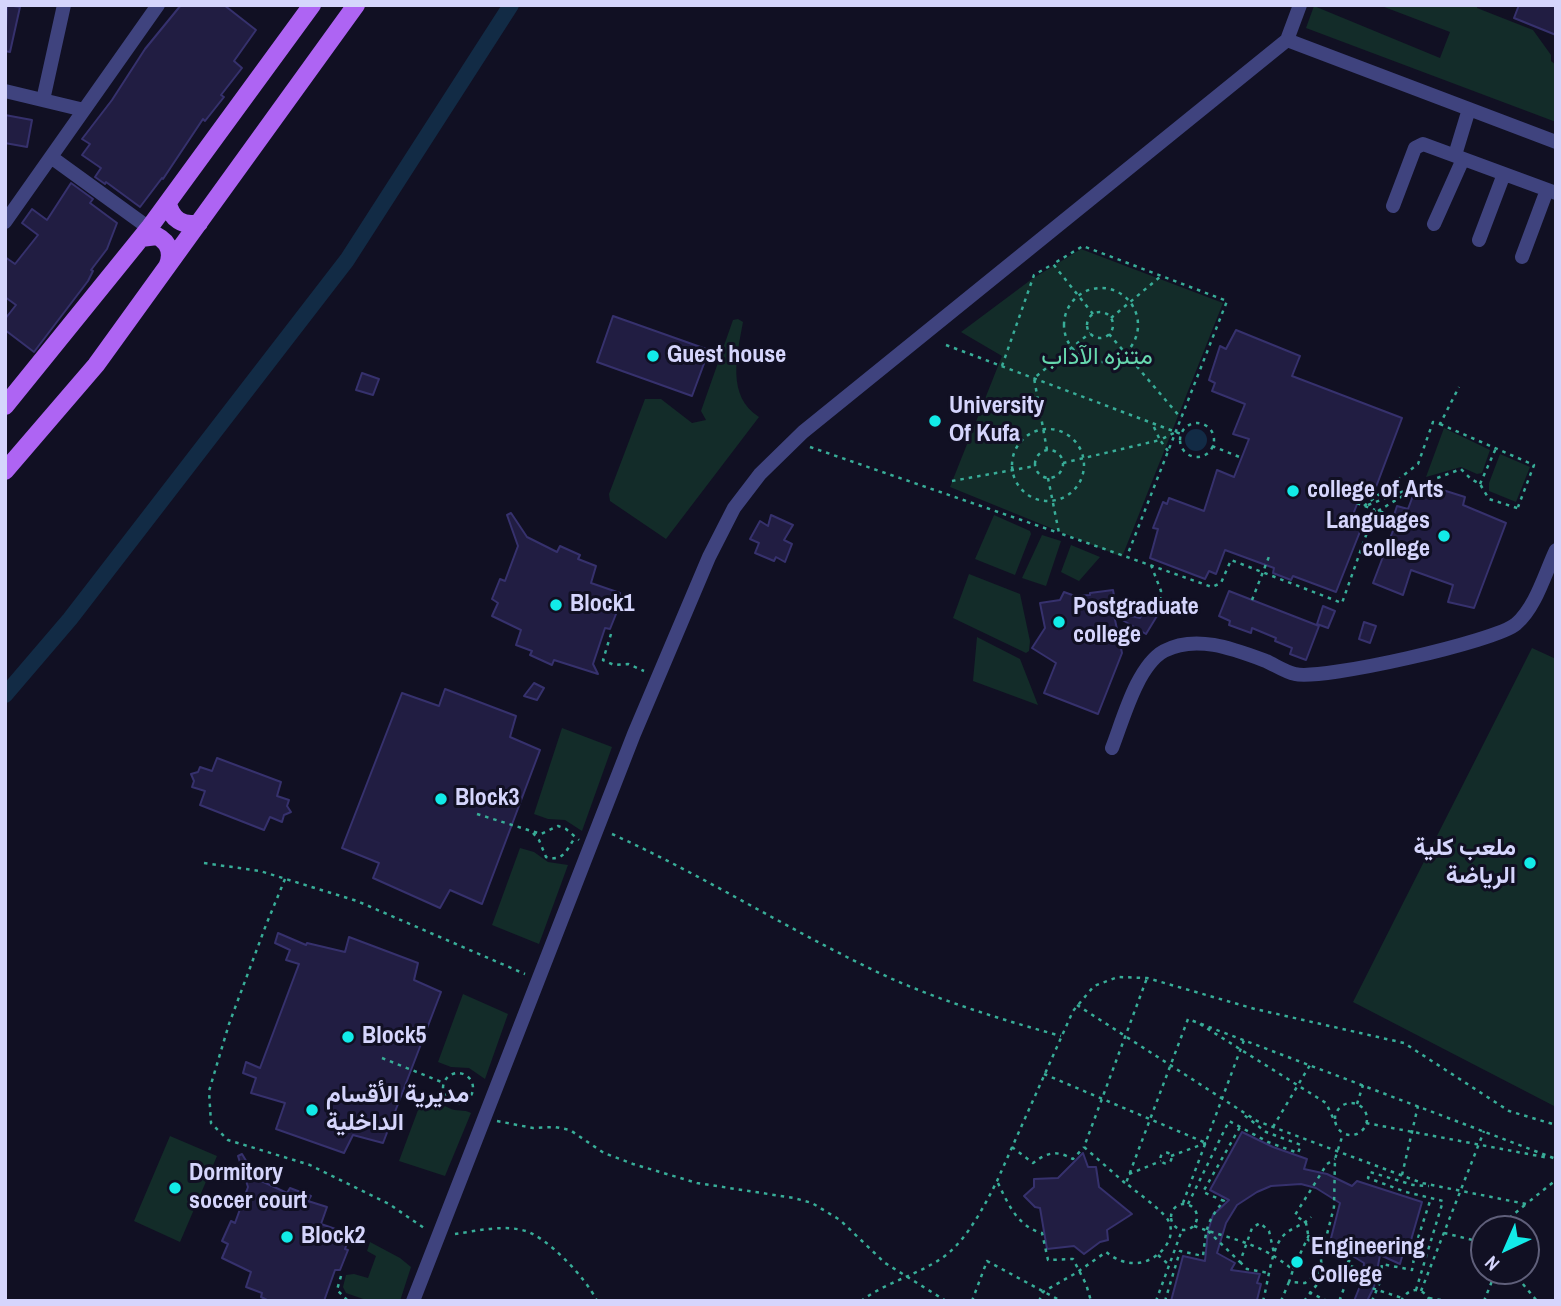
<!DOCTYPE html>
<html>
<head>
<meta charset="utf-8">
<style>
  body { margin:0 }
  #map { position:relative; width:1561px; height:1306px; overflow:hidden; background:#111023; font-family:"Archivo Narrow",sans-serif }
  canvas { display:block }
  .frame { position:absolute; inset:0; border:7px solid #d5d5fc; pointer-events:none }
  .north { position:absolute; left:1470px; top:1215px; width:70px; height:70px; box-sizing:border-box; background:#111023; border:2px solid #5f5f7a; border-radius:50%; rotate:224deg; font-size:19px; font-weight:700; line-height:28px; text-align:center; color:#d5d5fc }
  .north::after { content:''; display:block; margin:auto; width:24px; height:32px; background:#12ebe8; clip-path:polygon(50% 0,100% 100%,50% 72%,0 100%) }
</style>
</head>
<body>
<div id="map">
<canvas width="1561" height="1306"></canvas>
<div class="frame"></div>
<div class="north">N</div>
</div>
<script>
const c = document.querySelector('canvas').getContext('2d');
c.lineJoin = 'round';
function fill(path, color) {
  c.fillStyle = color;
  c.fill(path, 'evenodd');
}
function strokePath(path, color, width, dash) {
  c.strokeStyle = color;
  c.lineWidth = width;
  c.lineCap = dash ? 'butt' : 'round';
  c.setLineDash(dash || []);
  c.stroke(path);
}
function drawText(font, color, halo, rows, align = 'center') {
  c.font = font + ' "Archivo Narrow",Vazirmatn,sans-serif';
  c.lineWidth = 6;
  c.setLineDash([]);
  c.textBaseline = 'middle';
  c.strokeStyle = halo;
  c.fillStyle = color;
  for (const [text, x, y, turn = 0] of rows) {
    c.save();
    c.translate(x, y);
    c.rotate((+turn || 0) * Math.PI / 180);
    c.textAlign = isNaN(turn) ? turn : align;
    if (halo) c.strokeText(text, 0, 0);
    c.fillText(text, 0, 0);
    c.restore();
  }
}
const green = new Path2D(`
  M1379,5H1477V8L1533,30L1551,55V61L1556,65V122L1306,28L1314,6L1440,58L1450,32Z
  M1081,249L1223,303L1122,557L950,487L1002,356L961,332L1032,279Z
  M738,319L743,322C737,355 726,396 759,417L666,539L610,501L609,494L645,399H661L692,423L706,420L701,411L733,320Z
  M1444,428L1490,450L1482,473L1477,474L1461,467L1426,477Z
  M1500,454L1530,467L1516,502L1489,491V483Z
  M994,515L1030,531L1031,534L1015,575L975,559Z
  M1042,535L1061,541L1046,586L1022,578Z
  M1071,545L1100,557L1079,581L1061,572Z
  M969,574L1020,594L1030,641L1029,651L1026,653L953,618Z
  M977,637L1020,659L1038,705L973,681Z
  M1532,648L1556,659V1107L1353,1002Z
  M562,728L612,747L582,831L565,820L548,819L534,814Z
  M520,848L534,852L548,862L568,865L539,944L492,925Z
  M463,994L508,1014L485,1079L469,1068L451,1067L438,1062Z
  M424,1094C434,1097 439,1104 449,1108C456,1112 464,1109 471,1113L445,1176L399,1161Z
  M170,1136L217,1156L180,1242L134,1221Z
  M370,1242L400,1258L411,1267L400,1301H369L346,1293L343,1287L346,1275L354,1274L368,1278L376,1256L367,1251Z`);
const water = new Path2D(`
  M1185 440a11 11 0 1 1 22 0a11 11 0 1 1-22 0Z`);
const canal = new Path2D(`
  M5,695L70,619L347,260L511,5`);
const building = new Path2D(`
  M7,5L20,7L10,52L5,51Z
  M181,5H224L256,30L234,61L242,68L221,95L224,97L205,121L203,119L163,179L162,178L140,207L106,182L105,184L95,177L101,168L82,155L90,144L82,139L112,100L145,49Z
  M1519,5H1556V35L1514,18Z
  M5,115L32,120L27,147L5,143Z
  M71,183L93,199L90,203L117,223L107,249L91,270L93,271L88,281L34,352L5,330V319L16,305L5,297V257L15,264L38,235L22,223L32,209L47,220Z
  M613,316L709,350L692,396L597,362Z
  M1236,330L1300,356L1292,376L1402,418L1376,487L1365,483L1351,520L1363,524L1336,592L1293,576L1291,580L1273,573L1274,568L1225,550L1216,574L1209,571L1205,579L1150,558L1158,529L1153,528L1163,502L1167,504L1169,498L1204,511L1217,470L1234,477L1249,439L1233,434L1245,404L1212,391L1215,383L1209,380L1220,346L1226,349Z
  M362,373L379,379L373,395L356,390Z
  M1430,486L1465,497L1463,505L1506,523L1474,608L1448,602L1453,585L1411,570L1403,595L1373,583L1394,528L1390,527L1397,506L1408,509L1414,493L1427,497Z
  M511,513L527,537L557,552L560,546L580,555L578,559L596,566L591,583L620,593L615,608L618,609L610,629L605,628L593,664L598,674L554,660L552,665L530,655L532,651L516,645L521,630L492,616L498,603L492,599L500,579L505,581L518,546L507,515Z
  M771,515L793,525L784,540L792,544L785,562L776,557L774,561L755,553L759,543L750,539L760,521L768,526Z
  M1113,590L1117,613L1140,618L1148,604L1160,611L1146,634L1114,615L1122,653L1098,714L1044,693L1056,663L1032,648L1045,628L1040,603L1060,600L1064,592L1075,596L1090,595V593Z
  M1229,591L1319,626L1306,660L1290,654L1292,648L1275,641L1276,638L1252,628L1251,633L1229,625L1230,621L1219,616Z
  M1323,606L1335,611L1328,628L1317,624Z
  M1364,622L1376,626L1370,643L1359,639Z
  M534,683L544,688L537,700L524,696Z
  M445,689L516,716L510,737L540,750L482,904L450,890L440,908L373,878L379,863L342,848L402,693L439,706Z
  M217,758L281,782L277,796L289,800L287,806L291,812L284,815L282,822L270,817L264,830L200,805L205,791L192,787L194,781L191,774L198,772L200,767L212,771Z
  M278,933L306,945L307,943L345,952L349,937L418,963L414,980L441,992L383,1143L353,1135L344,1153L276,1129L285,1103L251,1093L256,1078L243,1073L246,1062L260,1068L299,964L286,960L290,950L275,943Z
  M1242,1132L1273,1147L1307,1159L1304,1169L1327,1174L1352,1186L1357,1181L1422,1202L1407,1254L1403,1253L1400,1264L1380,1255L1374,1287L1367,1301H1354L1362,1281L1364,1263L1351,1255L1354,1250L1329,1246L1340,1203L1316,1188L1301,1184L1271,1186L1257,1192L1237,1205L1226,1223L1217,1253L1235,1263L1231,1270L1260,1274L1257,1283L1261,1284L1257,1300L1171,1301L1183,1256L1205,1261L1208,1231L1213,1215L1229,1200L1210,1190Z
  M1083,1153L1088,1167H1096L1099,1187L1132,1214L1107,1230L1108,1240L1100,1242L1084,1254L1074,1246L1047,1249L1040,1208L1035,1207L1024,1196L1034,1187V1179L1058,1178Z
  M242,1154L257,1179L287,1193L290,1188L311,1196L308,1201L327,1207L321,1224L350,1234L345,1249L348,1250L340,1270H335L324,1301H269L261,1297L262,1293L246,1287L251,1272L222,1258L228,1244L222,1241L231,1221L235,1223L248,1187L238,1156Z`);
const path = new Path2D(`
  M1064 325a37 37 0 1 1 74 0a37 37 0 1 1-74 0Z
  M1087 325a13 13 0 1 1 26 0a13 13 0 1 1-26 0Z
  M1093,314L1053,264L1083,246L1227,301L1127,556
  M1111,318L1161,276
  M1109,334L1181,418
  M946,345L1181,434
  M1002,366L1034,275L1053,264
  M1180 440a17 17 0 1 1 34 0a17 17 0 1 1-34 0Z
  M1440,424L1534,465L1518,507
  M1012 465a36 36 0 1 1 72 0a36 36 0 1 1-72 0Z
  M1212,446L1242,458
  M810,447L1059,533
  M1035 464a14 14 0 1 1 28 0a14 14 0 1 1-28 0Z
  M1047,450L1034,378L1090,333
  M1168,451L1160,440L1176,432
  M1063,463L1160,440L1152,423
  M1048,478L1059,533L1212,587L1221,583L1231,560L1342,603L1375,510L1394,516
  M952,481L1035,466
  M1480,484L1496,448
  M1357,503L1375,510
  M1368,505L1417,486
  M1364,506L1418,464L1433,422L1440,424L1459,387
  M1378,511L1424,483L1461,469L1471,479L1480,484L1489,499L1520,509
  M1151,565L1161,591L1160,602L1154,607
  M1252,600L1270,554
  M611,634L603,660L614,665L628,664L644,671
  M477,814L541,834L558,826L566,829L579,840
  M533,833L539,840L546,857C563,862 566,851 574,839
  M612,834C707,877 795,934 890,978C944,1002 1003,1020 1061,1036
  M204,863L260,871L357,901L525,974
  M285,879L266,925L229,1024L209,1091L211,1123L228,1140L310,1165L389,1204L427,1230
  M1077,1005L1257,1121L1422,1183L1526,1204L1556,1180
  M1200,1024L1326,1103L1334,1120
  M382,1058L444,1083
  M443 1088a15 15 0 1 1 30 0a15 15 0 1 1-30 0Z
  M1044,1074L1206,1143
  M1335 1119a16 16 0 1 1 32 0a16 16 0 1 1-32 0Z
  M1357,1104L1363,1085
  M497,1121L533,1128L555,1127L570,1130L604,1153L633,1164L697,1183L794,1198L812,1203L840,1220L885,1263L946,1301
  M1366,1123L1549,1158
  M1273,1127L1310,1065
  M1012,1147L1033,1163C1048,1152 1056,1150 1073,1159L1084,1147
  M1160.5 1158a5.5 5.5 0 1 1 11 0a5.5 5.5 0 1 1-11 0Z
  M1171,1156L1206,1143
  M1129,1174L1161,1161
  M1402,1175L1418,1106
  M998,1183C1008,1204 1018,1227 1042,1233L1048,1260L1073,1259L1086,1284L1091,1301
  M1125,1183L1084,1147L1147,978
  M1183,1203L1244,1040
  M1171 1217a13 13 0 1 1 26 0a13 13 0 1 1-26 0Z
  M1188,1204L1229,1121L1268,1142L1298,1153L1301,1145L1266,1132L1244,1115
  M1194,1226C1232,1240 1260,1242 1293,1270L1289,1282L1305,1283L1320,1271L1402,1298
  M1496,1229L1526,1204
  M1208,1231L1240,1262L1252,1228L1260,1223L1269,1231L1274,1253
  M1444,1233L1481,1242L1484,1239
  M455,1234C476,1231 501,1225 522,1230C546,1235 586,1278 597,1301
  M1308,1234L1306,1223L1295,1215L1327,1164L1335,1159
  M1307,1239C1318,1246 1324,1258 1320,1271
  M1158,1255L1168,1264
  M1240,1262L1247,1269L1269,1273
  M1293,1269L1309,1235L1326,1238L1334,1207L1335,1159L1343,1134
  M1512,1271L1537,1301
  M341,1276L337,1290L348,1301
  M1416,1290L1443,1201L1406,1192L1368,1178L1370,1172L1413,1185L1429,1186
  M1421,1291L1484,1131
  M1309,1292L1327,1301
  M1429,1298L1446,1301
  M861,1301C885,1283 914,1276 939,1260C964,1245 984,1207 997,1181L1073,1011L1094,986L1118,977L1147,978L1255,1009L1404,1043L1509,1111L1556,1125
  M972,1301L987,1261L1061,1301
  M1039,1301L1043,1292L1076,1273L1106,1252C1115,1259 1125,1264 1137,1263C1156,1262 1179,1240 1168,1220C1161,1209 1136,1192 1126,1183L1188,1019L1556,1159
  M1156,1301L1182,1230
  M1165,1301L1180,1251L1203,1256C1206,1231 1206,1221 1224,1201L1203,1192L1240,1127
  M1263,1301C1268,1283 1271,1249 1283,1236C1291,1227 1303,1226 1311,1217
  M1281,1301L1289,1282
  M1304,1301L1326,1273L1349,1261L1353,1264L1340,1299L1348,1301
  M1372,1301L1380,1282L1382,1264L1412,1270L1417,1241L1431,1198
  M1401,1301C1408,1287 1423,1286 1430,1301
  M1484,1301L1496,1271`);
const minor = new Path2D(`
  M1287,40L1556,142
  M5,91L84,110
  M43,100L64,5
  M1455,155L1469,109
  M51,157L149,228
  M1393,206L1415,148L1423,144L1556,193
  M5,222L158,5
  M1434,224L1463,159
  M1479,240L1504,174
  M1522,257L1547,190
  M1112,748C1123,720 1137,666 1164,651C1196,634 1234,649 1266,661C1275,665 1285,672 1295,674C1321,681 1497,641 1516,624C1536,607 1545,573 1556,550
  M413,1301L634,734L709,557L734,508L760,474L803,432L1287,40L1300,5`);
const major = new Path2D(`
  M168,203C171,219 183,227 199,223
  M141,238L157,236C169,242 173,254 167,267
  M5,406L149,228L312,5
  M5,471L96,365L356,5`);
const markers = [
  [653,356,7,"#12ebe8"],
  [935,421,7,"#12ebe8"],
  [1293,491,7,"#12ebe8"],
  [1444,536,7,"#12ebe8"],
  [556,605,7,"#12ebe8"],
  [1059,622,7,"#12ebe8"],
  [441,799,7,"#12ebe8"],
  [1530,863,7,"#12ebe8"],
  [348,1037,7,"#12ebe8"],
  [312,1110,7,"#12ebe8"],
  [175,1188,7,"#12ebe8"],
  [287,1237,7,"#12ebe8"],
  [1297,1262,7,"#12ebe8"]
];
const poiNames = [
  ["Guest house",667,356],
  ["University",949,407],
  ["Of Kufa",949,435],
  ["college of Arts",1307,491],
  ["Languages",1430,522,"right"],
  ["college",1430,550,"right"],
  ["Block1",570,605],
  ["Postgraduate",1073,608],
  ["college",1073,636],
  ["Block3",455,799],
  ["ملعب كلية",1516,849,"right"],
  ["الرياضة",1516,877,"right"],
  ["Block5",362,1037],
  ["مديرية الأقسام",326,1096],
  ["الداخلية",326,1124],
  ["Dormitory",189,1174],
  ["soccer court",189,1202],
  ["Block2",301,1237],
  ["Engineering",1311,1248],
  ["College",1311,1276]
];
const parkNames = [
  ["متنزه الآداب",1097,358]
];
fill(green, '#132c29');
fill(water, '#122b45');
strokePath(canal, '#122b45', 16);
fill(building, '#211d42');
strokePath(building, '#36316d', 2);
strokePath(path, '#38ad98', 2.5, [3.5, 5]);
strokePath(minor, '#3f437e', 14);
strokePath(major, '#ae64f3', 18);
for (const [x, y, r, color] of markers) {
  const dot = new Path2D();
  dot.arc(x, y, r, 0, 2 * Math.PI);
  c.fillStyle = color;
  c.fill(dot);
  strokePath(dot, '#111023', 2.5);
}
drawText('bold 24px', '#d5d5fc', '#111023', poiNames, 'left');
drawText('24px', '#66d7ae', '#111023', parkNames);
</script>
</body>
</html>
